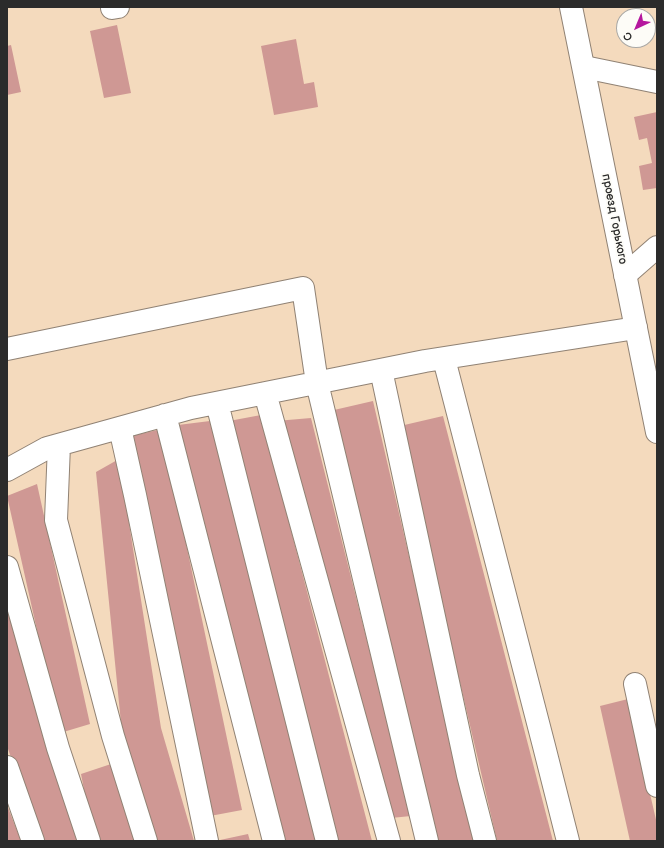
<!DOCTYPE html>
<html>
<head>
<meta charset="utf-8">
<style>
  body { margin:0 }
  #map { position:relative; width:664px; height:848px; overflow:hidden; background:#f4dabd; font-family:"Balsamiq Sans",sans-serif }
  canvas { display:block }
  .frame { position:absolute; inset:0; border:8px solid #2b2b2b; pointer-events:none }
  .north { position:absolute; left:616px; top:8px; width:40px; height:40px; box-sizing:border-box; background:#fdfcf7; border:1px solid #a9a8a5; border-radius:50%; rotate:224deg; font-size:11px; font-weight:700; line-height:16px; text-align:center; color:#2b2b2b }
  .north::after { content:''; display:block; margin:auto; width:14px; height:18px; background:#b5179e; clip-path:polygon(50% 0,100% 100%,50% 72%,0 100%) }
</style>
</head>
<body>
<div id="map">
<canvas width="664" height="848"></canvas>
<div class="frame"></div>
<div class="north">С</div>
</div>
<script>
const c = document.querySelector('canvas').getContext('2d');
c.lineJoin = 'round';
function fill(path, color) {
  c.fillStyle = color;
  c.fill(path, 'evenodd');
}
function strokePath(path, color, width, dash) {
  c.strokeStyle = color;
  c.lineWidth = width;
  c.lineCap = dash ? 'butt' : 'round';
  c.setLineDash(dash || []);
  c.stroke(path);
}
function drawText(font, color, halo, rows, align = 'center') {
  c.font = font + ' "Balsamiq Sans",sans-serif';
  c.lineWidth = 3.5;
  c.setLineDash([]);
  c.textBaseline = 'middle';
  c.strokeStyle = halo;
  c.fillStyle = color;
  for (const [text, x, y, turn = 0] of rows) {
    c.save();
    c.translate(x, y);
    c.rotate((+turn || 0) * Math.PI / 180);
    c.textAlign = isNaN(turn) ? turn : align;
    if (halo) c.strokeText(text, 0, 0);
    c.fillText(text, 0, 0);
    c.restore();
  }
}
const building = new Path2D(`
  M117,25L131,93L104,98L90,31Z
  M296,39L304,84L314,82L318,107L274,115L261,46Z
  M11,45L21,92L7,95V46Z
  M657,112V188L643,190L639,166L652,163L647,138L639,140L634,117Z
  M373,401L475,841H434L334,410Z
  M261,415L372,841H335L229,421Z
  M443,416L553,841H497L400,426Z
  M311,418L411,816L391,818L276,421Z
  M210,421L317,841H285L178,425Z
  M162,429L242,810L210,816L131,436Z
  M119,459L161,728L194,841H155L122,733L96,472Z
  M37,484L90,724L60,733L7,496Z
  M7,594L80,841H40L7,746Z
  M628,699L657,824V841H630L600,706Z
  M117,762L136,841H94L81,774Z
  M7,805L21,841H7Z
  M248,834L250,841H220V840Z`);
const minor = new Path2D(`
  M112,8L118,7
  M584,67L657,82
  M625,275L657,247
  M7,349L303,288L317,383L427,841
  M444,359L544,746L568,841
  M381,370L468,775L485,841
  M265,393L389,841
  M217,403L327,841
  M165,415L274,841
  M120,428L135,495L207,841
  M59,445L56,520L113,736L146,841
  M7,470L47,448L191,408L425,361L636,328
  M7,567L58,748L89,841
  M635,684L657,786
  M7,767L33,841`);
const major = new Path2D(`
  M571,7L657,432`);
const streetNames = [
  ["проезд Горького",614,219,79]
];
fill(building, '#cf9894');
strokePath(minor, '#908274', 24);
strokePath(major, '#908274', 24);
strokePath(minor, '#fff', 22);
strokePath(major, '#fff', 22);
drawText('12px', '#2b2b2b', '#fdfcf7', streetNames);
</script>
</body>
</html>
